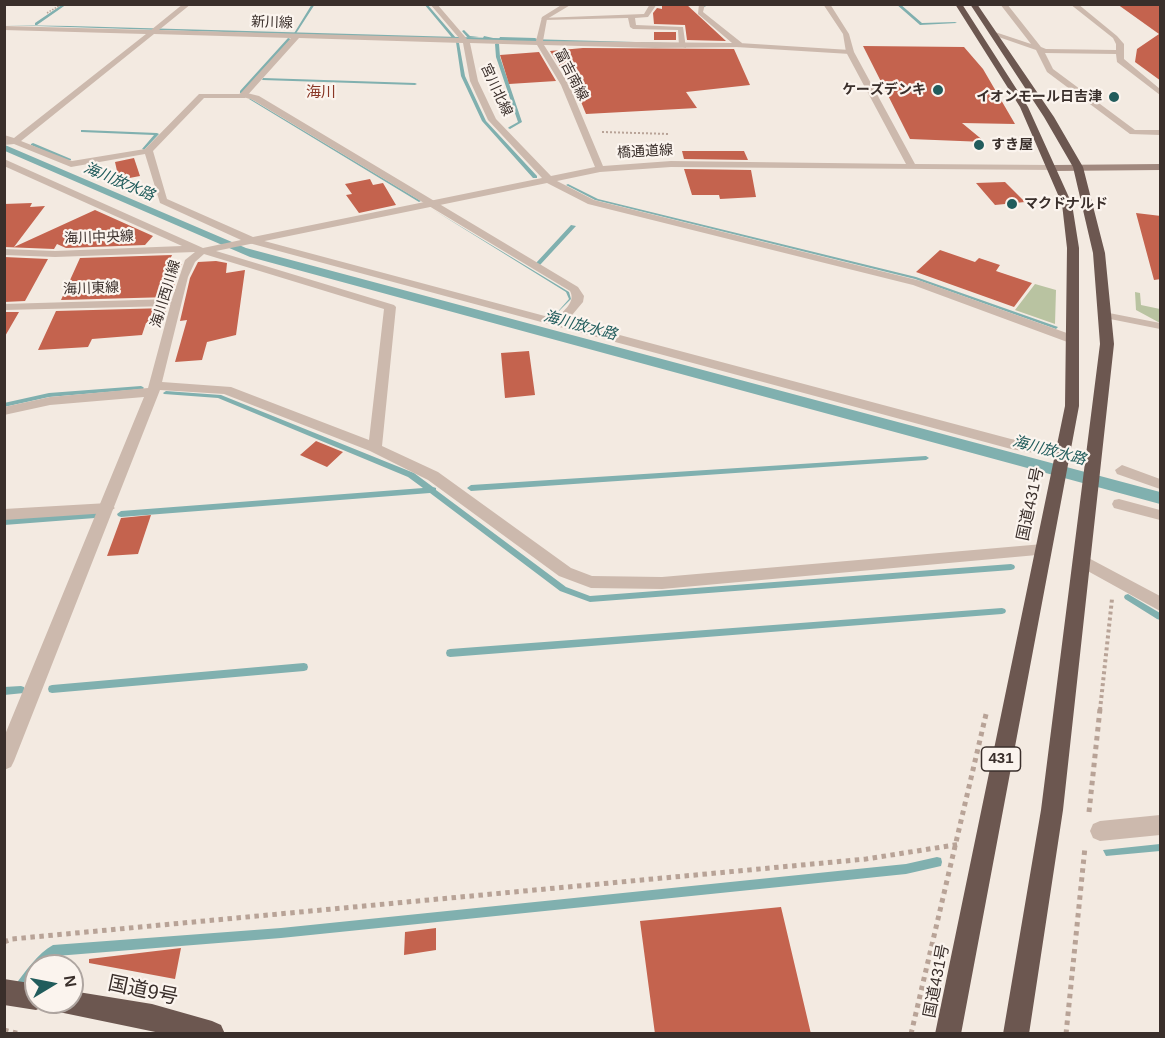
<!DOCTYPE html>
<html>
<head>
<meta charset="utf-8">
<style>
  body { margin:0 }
  #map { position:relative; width:1165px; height:1038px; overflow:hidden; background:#f3eae1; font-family:Helvetica,sans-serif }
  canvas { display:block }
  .frame { position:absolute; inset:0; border:6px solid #3a2f2b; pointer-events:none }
  .north { position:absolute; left:24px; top:954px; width:60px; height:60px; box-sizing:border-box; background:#fbf4ee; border:2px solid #aea5a0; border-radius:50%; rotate:80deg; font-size:16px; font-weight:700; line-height:24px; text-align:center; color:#3a2f2b }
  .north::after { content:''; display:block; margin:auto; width:21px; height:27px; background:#215c5c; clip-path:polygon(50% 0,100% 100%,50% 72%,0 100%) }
</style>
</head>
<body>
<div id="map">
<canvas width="1165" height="1038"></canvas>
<div class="frame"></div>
<div class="north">N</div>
</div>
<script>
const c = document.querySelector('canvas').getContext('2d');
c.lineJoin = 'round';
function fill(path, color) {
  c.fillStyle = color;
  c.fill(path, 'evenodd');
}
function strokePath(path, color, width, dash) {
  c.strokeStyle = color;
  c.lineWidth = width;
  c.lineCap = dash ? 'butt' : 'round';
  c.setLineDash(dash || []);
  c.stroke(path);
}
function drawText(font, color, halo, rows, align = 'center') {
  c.font = font + ' Helvetica,"Noto Sans JP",sans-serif';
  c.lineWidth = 4.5;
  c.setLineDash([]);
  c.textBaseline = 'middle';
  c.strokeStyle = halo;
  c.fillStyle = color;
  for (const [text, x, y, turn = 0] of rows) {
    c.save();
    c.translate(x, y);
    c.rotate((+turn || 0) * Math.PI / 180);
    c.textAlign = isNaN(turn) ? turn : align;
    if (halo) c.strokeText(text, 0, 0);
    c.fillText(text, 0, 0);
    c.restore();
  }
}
const green = new Path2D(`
  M1035,284L1056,290L1055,324L1015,310Z
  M1135,292L1140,293L1141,305L1160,309V323L1136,310Z`);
const water = new Path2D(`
  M5,25L70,26L741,45H629Z
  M249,99H251L421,201L419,202Z
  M5,145L246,248L1160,492V504L250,257L5,151Z
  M568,184L598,199L916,277L1058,327L1056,329L915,279L595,200L566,185Z
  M432,209L569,292L571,299L553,317L569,299L566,292Z
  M1160,844V851L1106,856L1103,850Z`);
const stream = new Path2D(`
  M63,4H67L37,25H35V23Z
  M312,4H315L295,35H293Z
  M424,4H427L456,38V40H454Z
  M704,4H707L705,7L703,6Z
  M896,4H900L922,23L955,22L957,23L920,25Z
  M464,30L470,36L479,37L468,38L462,31Z
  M484,36L493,38L491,39L483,38Z
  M500,37L535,38L537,39L535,40L499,39Z
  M288,38L291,39L242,93H240V91Z
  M456,42L459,43L465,76L486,121L537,176V178H533L482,121L461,76Z
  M497,43L499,44L500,57L522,122L510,129L508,128L509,127L518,122L496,57L495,44Z
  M263,78L415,83L417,84L415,85L262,80Z
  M83,130L157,133L159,134L144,150L142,149L154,135L81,132V130Z
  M33,143L71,159V160L67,161L31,145V144Z
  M571,225L576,226L540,265H536V263Z
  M141,386L143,387L144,388L143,389L49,397L4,407V403L49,393Z
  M166,391L221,395L414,473L433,487L436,488V490L566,587L590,596L1011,564L1014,565L1015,567L1014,569L1011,570L590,602L560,591L430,493L121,517L118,516L117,514L121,511L423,488L408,477L218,398L164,394L163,393Z
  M926,456L929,458L926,460L471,491L467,488L471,485Z
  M95,512L99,515L95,518L4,525V519Z
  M1128,594L1160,613V620L1157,619L1125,599L1124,597L1125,595Z
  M1002,608L1005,609L1006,611L1005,613L1002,614L450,657L447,656L446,653L447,650L450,649Z
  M304,663L307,664L308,667L307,670L304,671L52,693L49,692L48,689L49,686L52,685Z
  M21,686L24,687L25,690L24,693L4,695V687Z
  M937,857L941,858L942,862L941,866L906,874L281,938L56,956L46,966H36V977L23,993L19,995L15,993L13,989L15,985C25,972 38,953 53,945L281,928L906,864Z`);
const building = new Path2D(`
  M662,4H686L726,41L687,40L685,25L654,24L653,13L657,8L662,9Z
  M1117,4H1161V81L1135,62L1137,49L1159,34Z
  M654,32H676V40H654Z
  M863,46L964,47L983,69L1015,124L962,123L985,142L910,139Z
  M583,48L734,49L750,85L686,92L697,108L586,114L579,97L550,51Z
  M539,52L556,81L509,84L500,55Z
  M682,151H744L748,160L684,159Z
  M134,158L140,176L119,180L115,162Z
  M684,169L751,170L756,197L720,199L719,195H692Z
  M370,179L373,185L383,183L396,205L359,213L346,195L352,194L345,184Z
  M1005,182L1025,202L995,205L976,183Z
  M32,203L30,207L45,206L14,247L95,210L153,236L145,245L66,248L57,244L54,249L4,247V204Z
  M1136,213L1161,216V279L1154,280Z
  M940,250L975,262L979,258L1000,265L996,271L1032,283L1014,307L916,272Z
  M172,255L168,264L182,263L170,297L61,300L80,258Z
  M4,257L48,259L25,301L4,302Z
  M216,261L227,263L226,273L245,270L236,335L207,342L202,360L175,362L187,320L180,321L190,278L198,262Z
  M167,308L163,322L146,323L142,335L92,339L88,347L38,350L56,311Z
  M4,312H19L4,338Z
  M529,351L535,395L505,398L501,353Z
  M316,441L343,452L327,467L300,455Z
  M151,515L138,554L107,556L121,518Z
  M781,907L811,1034H655L640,921Z
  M436,928V950L404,955L405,932Z
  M181,948L175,979L89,963V959Z`);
const pathFar3 = new Path2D(`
  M47,13L62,4`);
const pathFar2 = new Path2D(`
  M602,132L670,134`);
const pathFar1 = new Path2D(`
  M1100,710L1112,599`);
const path = new Path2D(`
  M1089,812L1100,709
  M4,942L12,939L866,859L961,844
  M4,1030L20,1034
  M911,1034L987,710
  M1066,1034L1085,847`);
const service = new Path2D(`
  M650,4H657L648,17L635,18L636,25L683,27L686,48L679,46L678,30L633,29L630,27L628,18L544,20L541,18L644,14Z
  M1000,4H1007L1041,47L1046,49L1116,50V44L1113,38L1070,4H1078L1117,36L1124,44V59L1160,89V95L1117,62L1116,54L1045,53L1053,69L1135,130H1160V135L1130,134L1047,72L1036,50L990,34L992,31L1031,44Z
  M739,43L850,50L854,52L850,54L736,47Z
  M243,92L259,96L578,287L584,296L583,302L567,321L1011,439L1046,445L1053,450L1046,455L1011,449L249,243V239L253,238L556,319C564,310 576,302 570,291L253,100L240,96L239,94Z
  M1104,312L1160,323V329L1100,317L1098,315Z
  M1122,465L1160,479V489L1117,474L1115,470Z
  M1119,499L1160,510V520L1114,508L1112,504L1114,500Z
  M108,503L115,508L108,513L4,520V509Z`);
const minor = new Path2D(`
  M183,4H191L159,30L459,38L430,4H437L467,39L536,41L542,17L563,4H572L547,19L543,41L732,43L698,14L699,4H705L703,12L742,43V47L655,48L544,45L569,85L603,166L671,161L906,164L846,52L843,34L823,4H830L849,34L854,52L915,164L1053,165L1058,168L1056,170L671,167L600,172L557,181L594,200L921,281L1078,337V343H1070L913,285L588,204L547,183L216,251L394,305L396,307L382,446L438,472L571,568L592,576L662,577L1043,544L1048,546L1051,550L1048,554L662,589L591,588L559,576L428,480L370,451L224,394L160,390L14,761L11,767L4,770V737L144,397L50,405L4,415V407L50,397L148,388L170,306L4,310V304L172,299L185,260L195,252L55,257L4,255V249L55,251L182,246L4,166V159L203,248L241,240L160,203L145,154L71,167L14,144L4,145V135L14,138L146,34L4,30V26L151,30ZM154,34L291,38L240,94H199L145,149L72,161L21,141ZM299,38L463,43L470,81L488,120L542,178L253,237L167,199L153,151L204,98H245ZM470,43L537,45L561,85L595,167L551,176L496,119L478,81ZM204,254L384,309L369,440L231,387L162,382L188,277L195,262Z
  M1081,554L1160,596V611L1075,564L1073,560L1075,556Z
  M1160,815V835L1100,841L1093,838L1090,831L1093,824L1100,821Z`);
const secondary = new Path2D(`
  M1160,164V170L1053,171L1048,168L1053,165Z`);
const trunk = new Path2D(`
  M955,4H962L1028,107L1072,204L1079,248V406L961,1034H935L1065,406L1067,248L1062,204L1020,107Z
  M970,4H977L1054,117L1083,167L1105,253L1114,344L1063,810L1029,1034H1003L1041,810L1100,344L1093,253L1073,167L1044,117Z
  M4,979L36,984V1002H47L45,1006L36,1010L4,1005Z
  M72,991L152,1004L212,1021L221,1025L225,1034H165L54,1011L50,1002H72Z`);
const markers = [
  [938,90,6,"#215c5c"],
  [1114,97,6,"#215c5c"],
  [979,145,6,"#215c5c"],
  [1012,204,6,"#215c5c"]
];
const farStreetnames = [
  ["新川線",272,23,2],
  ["富吉南線",571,75,63],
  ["宮川北線",496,90,65],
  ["橋通道線",645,152,-3],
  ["海川中央線",99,238,-2],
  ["海川東線",91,289,-2],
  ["海川西川線",166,294,-73]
];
const farPoinames = [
  ["ケーズデンキ",926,90],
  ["イオンモール日吉津",1102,97],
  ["すき屋",991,145,"left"],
  ["マクドナルド",1024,204,"left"]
];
const farNeighbourhoodnames = [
  ["海川",321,93]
];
const farWaternames = [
  ["海川放水路",119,182,23],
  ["海川放水路",580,326,15],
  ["海川放水路",1049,451,15]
];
const shields = [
  [1001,759,39]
];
const shieldNames = [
  ["431",1001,759]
];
const streetNames = [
  ["国道431号",1031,504,-78],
  ["国道431号",937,981,-79]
];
const nearStreetnames = [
  ["国道9号",143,991,12]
];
fill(green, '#b9c3a1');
fill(water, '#80b0af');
fill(stream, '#80b0af');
fill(building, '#c4634e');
strokePath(pathFar3, '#b8a397', 1.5, [1.5, 1.5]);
strokePath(pathFar2, '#b8a397', 2, [2, 2]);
strokePath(pathFar1, '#b8a397', 4, [3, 3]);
strokePath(path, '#b8a397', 5, [4.5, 4.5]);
fill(service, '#ccb9ad');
fill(minor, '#ccb9ad');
fill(secondary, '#a0887e');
fill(trunk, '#6c5750');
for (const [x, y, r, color] of markers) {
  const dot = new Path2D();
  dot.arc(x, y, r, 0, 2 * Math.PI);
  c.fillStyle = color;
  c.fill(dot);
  strokePath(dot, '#fbf4ee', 2);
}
drawText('14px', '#3a2f2b', '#fbf4ee', farStreetnames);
drawText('bold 14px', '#3a2f2b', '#fbf4ee', farPoinames, 'right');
drawText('15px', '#893625', '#fbf4ee', farNeighbourhoodnames);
drawText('italic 15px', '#215c5c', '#fbf4ee', farWaternames);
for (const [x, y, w] of shields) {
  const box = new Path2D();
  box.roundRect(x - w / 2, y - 12, w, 24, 4.5);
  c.fillStyle = '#fbf4ee';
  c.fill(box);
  strokePath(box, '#3a2f2b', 1.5);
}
drawText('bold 15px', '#3a2f2b', null, shieldNames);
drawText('16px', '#3a2f2b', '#fbf4ee', streetNames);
drawText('20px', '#3a2f2b', '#fbf4ee', nearStreetnames);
</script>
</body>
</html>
